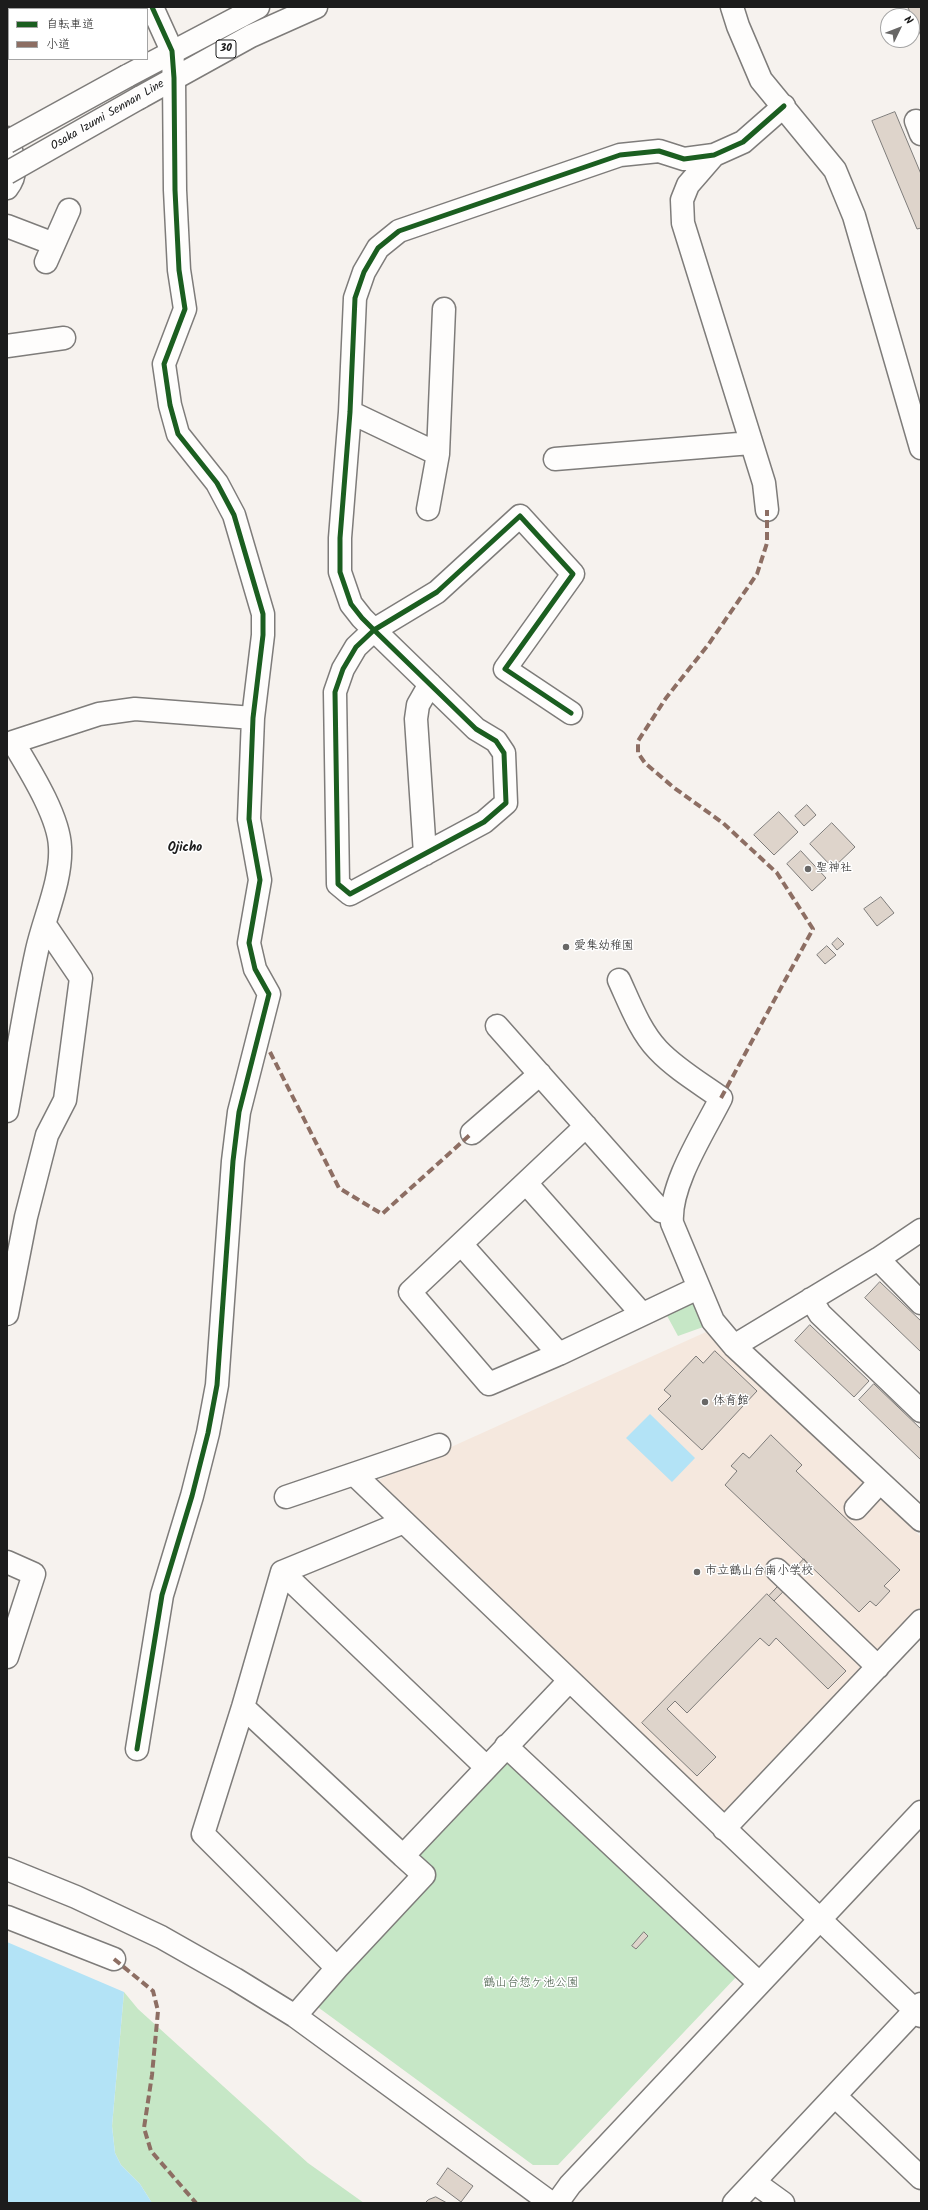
<!DOCTYPE html>
<html>
<head>
<meta charset="utf-8">
<style>
  body { margin:0 }
  #map { position:relative; width:928px; height:2210px; overflow:hidden; background:#f6f2ee; font-family:Kalam,"Klee One",sans-serif }
  canvas { display:block }
  .frame { position:absolute; inset:0; border:8px solid #1c1c1c; pointer-events:none }
  .legend { position:absolute; left:8px; top:8px; width:140px; height:52px; box-sizing:border-box; background:#fff; border:1px solid #a4a4a4; margin:0; padding:5px 7px; list-style:none; font-size:12px; color:#1c1c1c }
  .legend li { display:flex; align-items:center; gap:8px; height:20px }
  .legend b { width:20px; border:1px solid #a4a4a4 }
  .north { position:absolute; left:880px; top:8px; width:40px; height:40px; box-sizing:border-box; background:#fff; border:1px solid #a4a4a4; border-radius:50%; rotate:47deg; font-size:11px; font-weight:700; line-height:16px; text-align:center; color:#1c1c1c }
  .north::after { content:''; display:block; margin:auto; width:14px; height:18px; background:#686766; clip-path:polygon(50% 0,100% 100%,50% 72%,0 100%) }
</style>
</head>
<body>
<div id="map">
<canvas width="928" height="2210"></canvas>
<div class="frame"></div>
<ul class="legend">
<li><b style="height:5px;background:#1b5e20"></b>自転車道</li>
<li><b style="height:5px;background:#8d6e63"></b>小道</li>
</ul>
<div class="north">N</div>
</div>
<script>
const c = document.querySelector('canvas').getContext('2d');
c.lineJoin = 'round';
function fill(path, color) {
  c.fillStyle = color;
  c.fill(path, 'evenodd');
}
function strokePath(path, color, width, dash) {
  c.strokeStyle = color;
  c.lineWidth = width;
  c.lineCap = dash ? 'butt' : 'round';
  c.setLineDash(dash || []);
  c.stroke(path);
}
function drawText(font, color, halo, rows, align = 'center') {
  c.font = font + ' Kalam,"Klee One",sans-serif';
  c.lineWidth = 3;
  c.setLineDash([]);
  c.textBaseline = 'middle';
  c.strokeStyle = halo;
  c.fillStyle = color;
  for (const [text, x, y, turn = 0] of rows) {
    c.save();
    c.translate(x, y);
    c.rotate((+turn || 0) * Math.PI / 180);
    c.textAlign = isNaN(turn) ? turn : align;
    if (halo) c.strokeText(text, 0, 0);
    c.fillText(text, 0, 0);
    c.restore();
  }
}
const built = new Path2D(`
  M706,1332L921,1537V1607L730,1813H720L378,1480Z`);
const green = new Path2D(`
  M691,1299L706,1326L678,1336L665,1312Z
  M512,1762L738,1975L558,2165H533L315,2005L419,1862V1850L502,1763Z
  M124,1992L138,2009L308,2163L364,2203H152L140,2184L121,2165L115,2153L112,2126Z`);
const water = new Path2D(`
  M650,1414L695,1458L672,1482L626,1438Z
  M7,1942L124,1992L112,2126L115,2153L121,2165L140,2184L152,2203H7Z`);
const building = new Path2D(`
  M908,7H921V36L912,16Z
  M895,112L921,174V228L917,229L872,121Z
  M807,805L816,815L804,826L795,816Z
  M779,812L798,832L774,855L754,835Z
  M832,823L855,847L833,868L810,844Z
  M801,851L826,878L812,891L787,864Z
  M881,897L894,913L877,926L864,909Z
  M838,938L844,944L837,950L832,944Z
  M827,946L836,955L825,964L817,955Z
  M880,1282L921,1321V1352L865,1298Z
  M810,1325L869,1381L854,1397L795,1341Z
  M715,1351L757,1391L702,1450L658,1409L671,1396L664,1390L696,1356L703,1363Z
  M874,1384L921,1429V1460L859,1400Z
  M771,1435L802,1465L796,1471L900,1570L884,1586L890,1591L876,1606L870,1601L859,1612L725,1485L737,1471L731,1466L743,1453L749,1458Z
  M804,1559L809,1565L774,1601L769,1596Z
  M767,1594L846,1671L828,1689L776,1638L769,1646L760,1638L687,1713L675,1701L667,1709L716,1757L697,1776L642,1723Z
  M644,1932L648,1936L636,1949L632,1946Z
  M448,2168L473,2186L461,2202L437,2184Z
  M436,2197L447,2203H425L428,2200Z`);
const minor = new Path2D(`
  M732,7L738,26L761,80L835,170L854,216L921,448
  M916,121L921,134
  M7,138C13,156 20,172 7,188
  M714,155L688,185L682,200L683,223L764,483L767,510
  M7,226L54,244
  M46,262L69,210
  M7,346L64,338
  M350,412L438,454
  M555,459L751,443
  M428,509L438,454L444,309
  M571,713L505,669L573,574L520,516L437,592L374,630L356,647L343,669L335,692L338,884L350,894L484,822L506,803L504,753L496,741L476,729L374,630L362,618L351,604L340,572V538L350,412L355,298L364,272L378,248L399,231L620,155L659,151L684,159L714,155L743,142L784,106
  M425,854L416,719L418,705L430,684
  M619,980C630,1004 640,1031 658,1050C676,1069 700,1083 721,1098C704,1132 669,1185 672,1223L713,1321L734,1346L921,1520
  M497,1026L661,1211L671,1214
  M7,1111C17,1058 25,1004 37,950C44,918 62,880 60,847C59,816 29,769 13,742L99,714L135,709L253,718
  M586,1126L410,1292L489,1384L559,1354L698,1288
  M472,1133L540,1074
  M526,1183L642,1314
  M461,1244L559,1354
  M878,1259L921,1303
  M811,1299L820,1314L921,1411
  M7,1314L26,1217L47,1135L65,1100L81,978L45,925
  M734,1346L878,1259L921,1230
  M355,1475L921,2016
  M286,1497L439,1445
  M856,1508L880,1482
  M7,1562L34,1574L7,1657
  M777,1570L878,1667
  M282,1572L486,1767
  M243,1707L403,1856
  M506,1746L759,1983
  M137,1749L162,1595L192,1496L208,1433L217,1385L233,1161L239,1112L269,994L255,969L249,943L260,880L249,819L253,718L263,635V614L234,515L217,483L178,434L170,405L164,364L185,309L179,270L175,190L174,78L172,51L152,7
  M724,1829L921,1621
  M7,1869L76,1897L161,1937L235,1979L295,2016L551,2203
  M7,1917L114,1959
  M337,1968L203,1834L243,1707L282,1572L404,1522
  M295,2016L337,1968L424,1875L403,1856L569,1681
  M835,2096L921,2178
  M754,2182L783,2203
  M557,2203L570,2185L921,1812
  M734,2203L921,2004`);
const major = new Path2D(`
  M127,76L258,7
  M139,98L251,36L316,7`);
const majorBridge = new Path2D(`
  M7,142L127,76
  M7,173L139,98`);
const quiet = new Path2D(`
  M270,1052L339,1188L382,1214L472,1133
  M721,1098L813,929L777,873L723,823L673,787L645,763L638,753V741L666,698L708,645L757,574L767,543V510
  M114,1959L153,1991L158,2011L152,2075L144,2128L151,2151L196,2203`);
const cycleway = new Path2D(`
  M571,713L505,669L573,574L520,516L437,592L374,630L356,647L343,669L335,692L338,884L350,894L484,822L506,803L504,753L496,741L476,729L374,630L362,618L351,604L340,572V538L350,412L355,298L364,272L378,248L399,231L620,155L659,151L684,159L714,155L743,142L784,106
  M137,1749L162,1595L192,1496L208,1433L217,1385L233,1161L239,1112L269,994L255,969L249,943L260,880L249,819L253,718L263,635V614L234,515L217,483L178,434L170,405L164,364L185,309L179,270L175,190L174,78L172,51L152,7`);
const markers = [
  [808,869,4,"#686766"],
  [566,947,4,"#686766"],
  [705,1402,4,"#686766"],
  [697,1572,4,"#686766"]
];
const shields = [
  [226,49,20]
];
const shieldNames = [
  ["30",226,49]
];
const streetNames = [
  ["Osaka Izumi Sennan Line",108,116,-30]
];
const poiNames = [
  ["聖神社",816,869],
  ["愛集幼稚園",574,947],
  ["体育館",713,1402],
  ["市立鶴山台南小学校",705,1572]
];
const parkNames = [
  ["鶴山台惣ケ池公園",531,1984]
];
const neighbourhoodNames = [
  ["Ojicho",185,849]
];
fill(built, '#f5e8de');
fill(green, '#c6e7c6');
fill(water, '#b3e3f6');
fill(building, '#ded4cb');
strokePath(building, '#7e7c7a', 1);
strokePath(minor, '#7e7c7a', 25);
strokePath(major, '#7e7c7a', 25);
strokePath(minor, '#fefdfc', 22);
strokePath(major, '#fefdfc', 22);
strokePath(majorBridge, '#7e7c7a', 25, []);
strokePath(majorBridge, '#fefdfc', 22);
strokePath(quiet, '#8d6e63', 4, [8, 4]);
strokePath(cycleway, '#1b5e20', 5);
for (const [x, y, r, color] of markers) {
  const dot = new Path2D();
  dot.arc(x, y, r, 0, 2 * Math.PI);
  c.fillStyle = color;
  c.fill(dot);
  strokePath(dot, '#fff', 1.5);
}
for (const [x, y, w] of shields) {
  const box = new Path2D();
  box.roundRect(x - w / 2, y - 9, w, 18, 3);
  c.fillStyle = '#fff';
  c.fill(box);
  strokePath(box, '#1c1c1c', 1);
}
drawText('bold 11px', '#1c1c1c', null, shieldNames);
drawText('12px', '#1c1c1c', '#fff', streetNames);
drawText('12px', '#1c1c1c', '#fff', poiNames, 'left');
drawText('12px', '#4a604c', '#fff', parkNames);
drawText('bold 13px', '#1c1c1c', '#fff', neighbourhoodNames);
</script>
</body>
</html>
